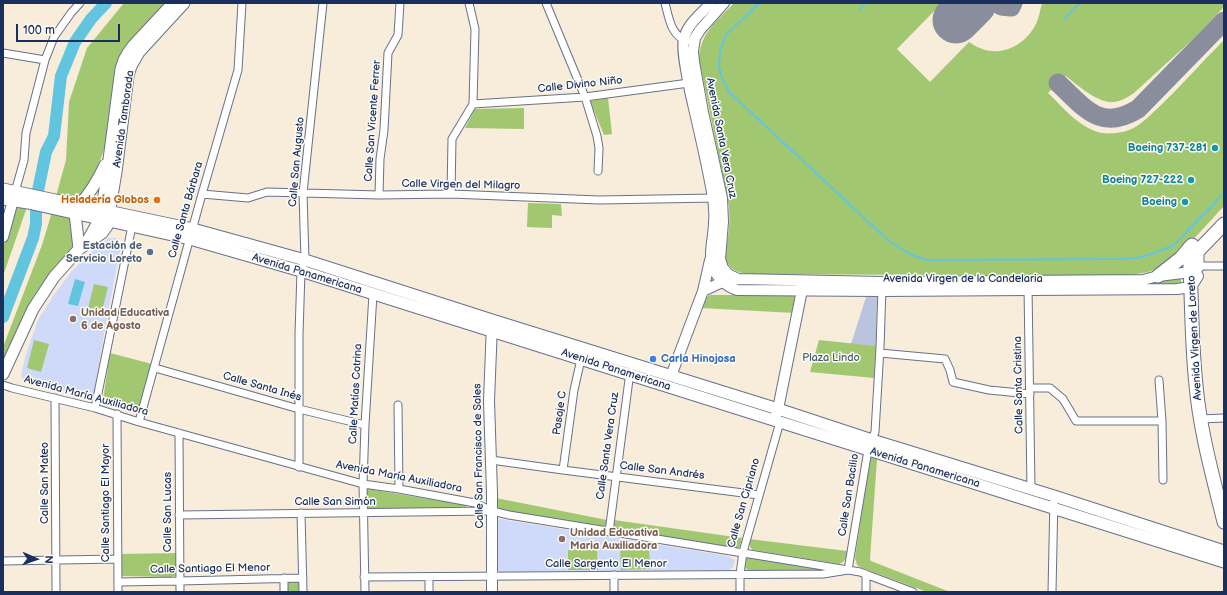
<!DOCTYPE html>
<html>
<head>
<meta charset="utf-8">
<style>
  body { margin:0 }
  #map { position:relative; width:1227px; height:595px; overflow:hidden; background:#f8ecda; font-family:"Balsamiq Sans",sans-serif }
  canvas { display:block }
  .frame { position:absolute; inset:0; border:4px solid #1b2f5e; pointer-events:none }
  .north { position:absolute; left:16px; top:539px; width:40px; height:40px; -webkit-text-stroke:3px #fdfcf7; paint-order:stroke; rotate:92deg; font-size:11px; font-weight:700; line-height:16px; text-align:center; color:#1b2f5e }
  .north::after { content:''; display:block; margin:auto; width:14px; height:18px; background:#1b2f5e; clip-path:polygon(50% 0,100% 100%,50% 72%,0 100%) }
  .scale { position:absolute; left:16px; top:24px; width:104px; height:18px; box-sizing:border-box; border:2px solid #1b2f5e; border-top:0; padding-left:5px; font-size:12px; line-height:14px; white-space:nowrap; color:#1b2f5e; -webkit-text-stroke:3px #fdfcf7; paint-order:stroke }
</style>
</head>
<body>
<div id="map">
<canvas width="1227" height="595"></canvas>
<div class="frame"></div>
<div class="north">N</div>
<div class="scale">100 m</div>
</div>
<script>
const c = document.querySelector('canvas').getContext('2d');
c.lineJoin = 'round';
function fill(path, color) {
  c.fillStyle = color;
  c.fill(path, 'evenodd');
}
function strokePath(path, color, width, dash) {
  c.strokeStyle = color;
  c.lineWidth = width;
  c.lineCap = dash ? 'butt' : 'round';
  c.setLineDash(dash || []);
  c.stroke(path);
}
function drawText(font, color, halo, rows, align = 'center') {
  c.font = font + ' "Balsamiq Sans",sans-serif';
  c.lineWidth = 3;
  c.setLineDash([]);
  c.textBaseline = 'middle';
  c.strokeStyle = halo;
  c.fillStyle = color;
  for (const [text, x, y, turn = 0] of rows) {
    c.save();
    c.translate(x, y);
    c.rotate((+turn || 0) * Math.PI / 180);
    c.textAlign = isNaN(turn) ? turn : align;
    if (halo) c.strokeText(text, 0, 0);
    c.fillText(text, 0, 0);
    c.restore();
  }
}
const built = new Path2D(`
  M109,238H115L119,240L121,246L107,317L93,399L23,380L21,375L26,354L38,320L53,296L71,272L90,253Z
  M500,519L728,556L735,560L734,564L733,567L730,570L500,572L497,570L496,520Z`);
const industrial = new Path2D(`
  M866,297H877L876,346L851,344Z`);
const green = new Path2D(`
  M124,3H167L147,26L101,158L90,182L82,195L76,201L56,196L66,160L69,102L87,48Z
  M734,3H938L940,5L897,49L930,82L969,42C973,44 976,47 980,48C1002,58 1026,44 1036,24C1039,18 1040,10 1042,3H1224V7L1192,40L1134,93C1128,97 1122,101 1114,102C1099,104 1077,85 1066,76L1048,93C1064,108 1079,128 1102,133C1109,134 1122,133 1129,130C1140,126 1149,116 1158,108C1181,86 1202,62 1224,40V206C1205,226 1174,265 1148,272C1143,273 1137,274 1132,275H936L746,274C717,268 727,250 729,228C730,221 729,213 729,206L699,59C700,33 717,21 734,3Z
  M608,98L612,134L604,135L590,101Z
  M524,108V129L465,128L475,109Z
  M528,203L561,204L562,216L552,215V228L527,227Z
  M17,206L27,207L3,276V246L8,236Z
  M52,212L72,217L75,246L49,275L34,296L3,361V347L42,245Z
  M1178,278H1180L1181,280V283L1178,285L1037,287L1161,281Z
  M94,284L108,287L102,311L88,308Z
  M710,295H798L794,313L701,308L705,298Z
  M34,340L49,344L41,372L27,368Z
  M819,340L876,346L874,378L810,372Z
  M110,353L152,364L139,410L136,411L105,402L103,400Z
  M870,457L877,459L870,559L871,561L950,592H927L860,567L857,565L855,558Z
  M368,489L465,505L467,507L465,508L370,510L366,508V492Z
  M496,498L607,520V526L604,528L495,510Z
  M614,520L742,538L740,546L737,549L613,529Z
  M749,539L847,551C846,557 846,562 839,564L753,550L750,547Z
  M620,549H649L650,569L621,570Z
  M568,550H597L598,570H568Z
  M177,553V573L175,576L171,577L121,576L120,554Z
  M747,557L820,568V569L818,571H751L748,570L745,568V559Z
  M287,582H300L301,592H286Z`);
const water = new Path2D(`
  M75,279L85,282L78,306L68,304Z`);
const stream = new Path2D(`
  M759,3L726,35L720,50L719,67L722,78L729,92L890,242L912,255L927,260L1119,259L1137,258L1152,254L1174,245L1224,193
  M860,9L866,3
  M1064,19L1080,3`);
const river = new Path2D(`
  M3,317L33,238L36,224V200L46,152L54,136L61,76L75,42L91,19L106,3`);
const taxiway = new Path2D(`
  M1001,6L1011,7L1013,3
  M1058,83C1085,108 1100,132 1138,109L1224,21`);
const runway = new Path2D(`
  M956,20L973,3`);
const street = new Path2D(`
  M546,3L585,97L597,136L599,148L598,171
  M665,3C669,18 671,37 688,41
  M3,53L45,60
  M473,104L585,97L689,83
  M15,192L24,160L26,133L45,60L54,37L71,13L80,3
  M202,194L248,198L267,192L379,195L451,194L599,200L716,198
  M451,194L452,139L473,104L475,29L469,3
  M379,195L380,159L384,130L388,53L398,35L400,3
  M1197,266H1224
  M1028,286L1031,489
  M880,353L945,359L950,370L953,382L989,390L1030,394
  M155,368L299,409L365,425
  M1159,380L1162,421L1163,480
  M3,385L12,388L95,408L139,422L363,484L399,489L475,503L492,511L509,515L848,570L860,572L913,592
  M1030,388H1050L1063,399L1076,421H1162
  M55,398L56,592
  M398,405L399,489
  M95,408L132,226
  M117,414L118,592
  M1201,419L1224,418
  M139,422L202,194L238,70L242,3
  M179,433L180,592
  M491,460L563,470L759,495
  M299,467V334L301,271L305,260L303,193L323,3
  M563,470L574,390L581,359
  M301,513L303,592
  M179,515L490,511
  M609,532L630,372
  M3,561L118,559
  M866,574V592
  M614,575V592
  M364,577L823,574L848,570L868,450L875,432L880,348L882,287
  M429,577V592
  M118,582L179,581L303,578
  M284,592V578
  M365,592L363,484L365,425L373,294
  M740,592V574L743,552L780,422
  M1052,592L1054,496`);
const secondary = new Path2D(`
  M711,3C701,14 687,24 684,39C681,51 688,78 690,91C698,126 707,162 713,198C714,206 715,214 714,222C714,237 708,253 713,268C717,278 727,287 737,290L882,291L1177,289L1191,287L1198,276
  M724,3L700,30L695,38L693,51L694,62L703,112L722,198L723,222L720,259L723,268L728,274L738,279
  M3,237L15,193
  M703,291L720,283L738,279L882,282L1143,280L1158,276L1191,272L1195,268
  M492,324L489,401L492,493V592
  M671,376L703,291L710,260
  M776,415L778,409L802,290V284`);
const primary = new Path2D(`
  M3,189L193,229L305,260L492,320L778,409L872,440L1054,496L1224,551
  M3,199L28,203L190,239L301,271L1224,562
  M79,205C91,193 98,180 105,165
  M75,213L79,249
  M88,240L97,224L102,209L106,182L121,69L124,60L128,53L133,46L173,3
  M3,374L33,309L54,277L79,249L102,233L107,226L116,172L128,76L131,66L139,52L184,3`);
const highway = new Path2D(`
  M1189,248C1192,294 1191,339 1196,385C1200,431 1213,477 1224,522
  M1197,267V252L1224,224
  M1158,276L1181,258L1192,245`);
const markers = [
  [1215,148,4,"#0f9aa8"],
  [1191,180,4,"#0f9aa8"],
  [157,200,4,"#e8710a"],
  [1185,202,4,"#0f9aa8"],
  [150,252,4,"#5c6f8a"],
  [73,319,4,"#8d6e63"],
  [653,359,4,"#3f7fe0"],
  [562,539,4,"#8d6e63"]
];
const streetNames = [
  ["Calle Divino Niño",580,85,-6],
  ["Avenida Tamborada",124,119,-82],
  ["Calle San Vicente Ferrer",373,121,-86],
  ["Avenida Santa Vera Cruz",721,138,79],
  ["Calle San Augusto",297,162,-85],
  ["Calle Virgen del Milagro",461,185,1],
  ["Calle Santa Bárbara",186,210,-74],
  ["Avenida Panamericana",307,274,17],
  ["Avenida Virgen de la Candelaria",963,279],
  ["Avenida Virgen de Loreto",1195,338,-93],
  ["Avenida Panamericana",616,370,18],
  ["Calle Santa Cristina",1019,385,-91],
  ["Calle Santa Inés",262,387,16],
  ["Calle Matías Cotrina",356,394,-87],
  ["Avenida María Auxiliadora",86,396,15],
  ["Pasaje C",560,413,-82],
  ["Calle Santa Vera Cruz",608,446,-82],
  ["Calle San Francisco de Sales",479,456,-91],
  ["Avenida Panamericana",925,468,17],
  ["Calle San Andrés",662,471,7],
  ["Avenida María Auxiliadora",399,477,11],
  ["Calle San Mateo",45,483,-90],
  ["Calle San Bacilio",849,495,-81],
  ["Calle San Simón",335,502],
  ["Calle Santiago El Mayor",106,503,-90],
  ["Calle San Cipriano",744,503,-74],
  ["Calle San Lucas",168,512,-90],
  ["Calle Sargento El Menor",606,564],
  ["Calle Santiago El Menor",210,569,-1]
];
const cultureNames = [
  ["Boeing 737-281",1207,148],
  ["Boeing 727-222",1183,180],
  ["Boeing",1177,202]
];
const foodNames = [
  ["Heladería Globos",149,200]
];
const serviceNames = [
  ["Estación de",142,246],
  ["Servicio Loreto",142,259]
];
const educationNames = [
  ["Unidad Educativa",81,313],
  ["6 de Agosto",81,326],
  ["Unidad Educativa",570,533],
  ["Maria Auxiliadora",570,546]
];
const parkNames = [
  ["Plaza Lindo",831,358]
];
const shopNames = [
  ["Carla Hinojosa",661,359]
];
fill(built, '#cfdafa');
fill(industrial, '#bac4de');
fill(green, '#a2c771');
fill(water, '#62c5e0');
strokePath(stream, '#62c5e0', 2);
strokePath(river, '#62c5e0', 12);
strokePath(taxiway, '#8a8e9c', 19);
strokePath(runway, '#8a8e9c', 47);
strokePath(street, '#687189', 9);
strokePath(secondary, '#687189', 12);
strokePath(primary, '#687189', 13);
strokePath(highway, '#687189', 15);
strokePath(street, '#fff', 7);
strokePath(secondary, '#fff', 10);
strokePath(primary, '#fff', 11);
strokePath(highway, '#fff', 13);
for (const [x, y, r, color] of markers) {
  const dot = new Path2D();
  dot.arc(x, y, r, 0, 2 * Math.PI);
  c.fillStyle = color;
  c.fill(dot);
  strokePath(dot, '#fdfcf7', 1.5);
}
drawText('11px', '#1b2f5e', '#fdfcf7', streetNames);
drawText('bold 11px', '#0d838f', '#fdfcf7', cultureNames, 'right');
drawText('bold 11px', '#c56008', '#fdfcf7', foodNames, 'right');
drawText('bold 11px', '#4e5e75', '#fdfcf7', serviceNames, 'right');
drawText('bold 11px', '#785e54', '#fdfcf7', educationNames, 'left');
drawText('11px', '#445d64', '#fdfcf7', parkNames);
drawText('bold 11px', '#366cbe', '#fdfcf7', shopNames, 'left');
</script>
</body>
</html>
